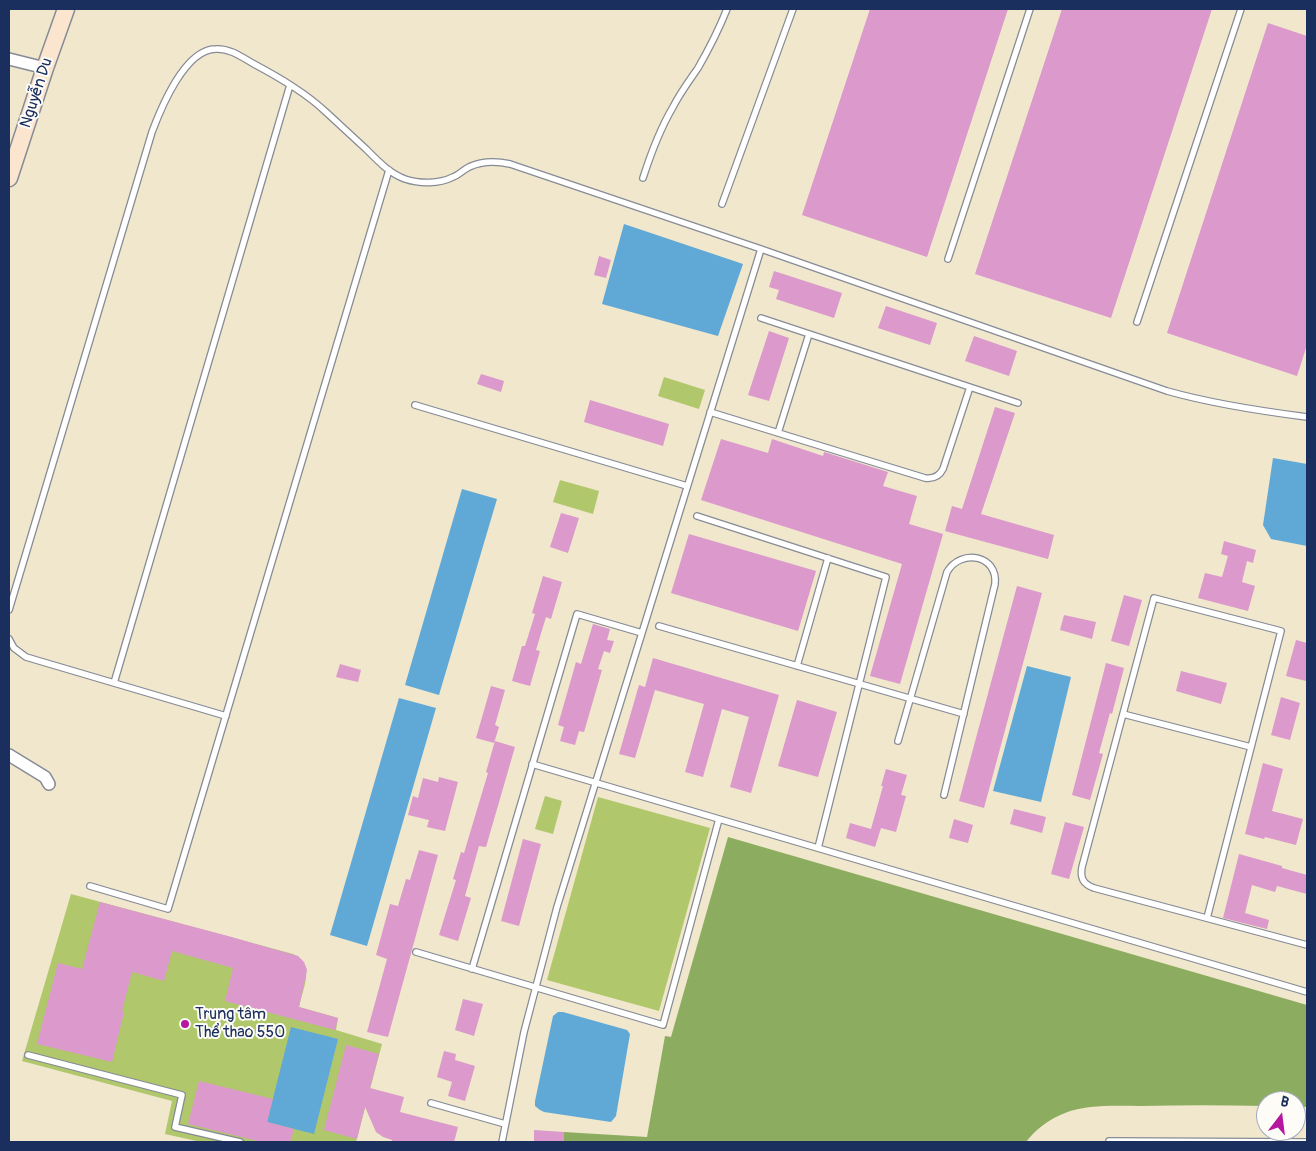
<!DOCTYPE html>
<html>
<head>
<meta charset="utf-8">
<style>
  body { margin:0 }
  #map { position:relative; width:1316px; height:1151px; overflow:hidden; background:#f0e7cc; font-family:Pangolin,sans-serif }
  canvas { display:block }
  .frame { position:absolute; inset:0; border:10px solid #1b2f5e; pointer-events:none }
  .north { position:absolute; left:1256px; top:1091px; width:50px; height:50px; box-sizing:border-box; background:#fdfcf7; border:1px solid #a3aaba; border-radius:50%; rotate:15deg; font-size:14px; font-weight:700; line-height:20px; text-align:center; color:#1b2f5e }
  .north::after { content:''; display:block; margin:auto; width:18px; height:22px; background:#b5179e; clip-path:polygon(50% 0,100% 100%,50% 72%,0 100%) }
</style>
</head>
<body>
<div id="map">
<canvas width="1316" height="1151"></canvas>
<div class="frame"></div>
<div class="north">B</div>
</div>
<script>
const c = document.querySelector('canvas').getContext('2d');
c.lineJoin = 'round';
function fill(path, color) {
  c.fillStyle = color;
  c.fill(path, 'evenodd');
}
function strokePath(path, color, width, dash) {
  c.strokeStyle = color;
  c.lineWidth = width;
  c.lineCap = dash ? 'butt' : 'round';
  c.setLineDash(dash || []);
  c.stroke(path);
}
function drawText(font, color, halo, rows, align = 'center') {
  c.font = font + ' Pangolin,sans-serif';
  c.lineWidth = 4;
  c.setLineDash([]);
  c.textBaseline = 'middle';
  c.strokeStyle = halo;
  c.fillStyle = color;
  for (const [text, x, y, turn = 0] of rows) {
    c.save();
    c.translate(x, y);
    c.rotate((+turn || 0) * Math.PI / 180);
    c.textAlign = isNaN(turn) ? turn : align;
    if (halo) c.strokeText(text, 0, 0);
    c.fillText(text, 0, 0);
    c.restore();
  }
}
const green = new Path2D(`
  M664,377L705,390L699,409L658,396Z
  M560,480L599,491L593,514L553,502Z
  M545,796L562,801L553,834L535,829Z
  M598,797L710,828L659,1011L547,980Z
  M71,894L293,954C316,964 303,988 299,1007L338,1018L336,1030L382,1044L356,1142H201L165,1134L172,1101L22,1061Z`);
const forest = new Path2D(`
  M728,837L1307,1005V1107H1296V1101H1266V1106C1224,1105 1182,1105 1140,1106C1116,1106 1088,1104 1065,1113C1049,1119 1036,1129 1026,1142H564V1132L647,1137L665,1036L671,1037Z`);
const water = new Path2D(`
  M624,224L743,264L718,336L602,304Z
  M1273,458L1307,464V546L1271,539L1263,525Z
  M462,489L497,499L439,695L405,685Z
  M1027,666L1071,677L1041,802L993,791Z
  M399,698L436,708L367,946L330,935Z
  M558,1012H563L627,1030L630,1034L616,1116L611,1122L544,1112L540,1110L535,1106V1101L553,1016Z
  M291,1027L338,1039L314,1134L267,1122Z`);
const building = new Path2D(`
  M870,9H1008L927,257L802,215Z
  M1062,9H1212L1111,318L975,274Z
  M1268,23L1307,36V345L1297,376L1167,333Z
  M599,256L611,260L606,278L594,275Z
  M774,271L842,293L834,318L776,299L779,290L769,287Z
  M886,306L937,323L930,345L878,328Z
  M769,331L789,338L769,401L748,395Z
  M974,336L1017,351L1009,376L965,361Z
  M481,374L504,381L501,392L477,384Z
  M590,400L669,424L663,446L584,422Z
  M995,407L1015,413L981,514L1054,535L1048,559L945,531L952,506L962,509Z
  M721,439L768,453L772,439L823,456L824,452L888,472L883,486L917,496L909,524L943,534L900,684L870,676L902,564L701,500Z
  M561,513L579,518L568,553L550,547Z
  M689,534L816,571L798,631L671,593Z
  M1224,541L1256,550L1253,563L1247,561L1242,582L1255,586L1248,611L1198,598L1205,573L1222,577L1228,556L1221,554Z
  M543,576L562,582L551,619L546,617L536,650L540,651L530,686L512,681L522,646H525L535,614L532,613Z
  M1017,586L1042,593L984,808L959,801Z
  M1124,595L1142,600L1129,646L1111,641Z
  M1064,615L1096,622L1092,639L1060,630Z
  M593,624L610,629L607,640L614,641L610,653L604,651L598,669L602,670L584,732L579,731L575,745L560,741L564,727L558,725L576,662L581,664Z
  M1296,640L1307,643V676L1306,681L1286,676Z
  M653,658L779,695L751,793L730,787L749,717L722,709L703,777L685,772L704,704L655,690L635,758L619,754L639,685L645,687Z
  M1106,663L1124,668L1112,714L1110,713L1099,753L1103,754L1090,800L1072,795Z
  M340,664L361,670L358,682L336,677Z
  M1181,671L1227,683L1221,704L1176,691Z
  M491,686L505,690L495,725L499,727L494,743L476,738Z
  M1281,697L1300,703L1290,740L1271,735Z
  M797,700L837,712L818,777L778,766Z
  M495,741L515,747L486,847L479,846L465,896L471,898L458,941L439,935L456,880L453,879L461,852L464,853L488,773L486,772Z
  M1263,763L1283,769L1272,811L1303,819L1296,845L1265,837L1264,839L1245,834Z
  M886,769L907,775L901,795L906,796L896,832L881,828L875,847L846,838L850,823L871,829L883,786H881Z
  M439,777L458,782L445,831L427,827L429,820L408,815L413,796L418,798L423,778L438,782Z
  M1014,809L1046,817L1042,833L1010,824Z
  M954,819L973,825L968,843L949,838Z
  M1065,822L1084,827L1069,879L1051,874Z
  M523,839L541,844L519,926L501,921Z
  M419,850L438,855L388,1037L367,1032L387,959L376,955L390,904L398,906L406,879L410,880Z
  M1239,854L1282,866V868L1307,875V894L1277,886L1275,892L1252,885L1245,913L1269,920L1267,929L1223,918Z
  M100,902L228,936L298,956L304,962L307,970L299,1007L338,1018L335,1030L225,1001L233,968L172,951L164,981L132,972L122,1011L124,1012L112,1062L37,1044L58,963L82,969Z
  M463,999L483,1004L474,1036L455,1030Z
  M346,1045L379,1054L370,1088L404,1097L400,1112L458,1127L454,1142H392V1140L383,1137L376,1132L365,1107L357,1139L324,1130Z
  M444,1051L456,1054L455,1060L475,1066L465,1101L448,1096L452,1082L437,1077Z
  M199,1081L273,1099L267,1122L294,1129L290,1142H262L188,1124Z
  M534,1130L564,1132V1142H534Z`);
const lane = new Path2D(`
  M643,178C651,153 660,129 673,107C680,93 689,81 698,68C709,49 719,29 727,9
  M722,204L793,9
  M948,259L1030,9
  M761,318L1018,403
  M1137,322L1241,9
  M415,405L687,486
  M710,412L925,478C933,479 939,477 943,469L970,387
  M778,433L809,334
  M697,516L886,577L818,848
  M9,610L152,132C161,108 185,49 216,49C230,48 243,58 254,64C280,78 306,93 327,113C340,125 353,137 366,149C378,161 389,173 405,179C420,184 439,184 453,177C459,175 463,170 469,167C482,161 496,161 510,164L761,249L1167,391C1213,404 1260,411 1307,417
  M659,626L964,714
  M9,639L14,648L26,657L226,716
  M797,666L828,558
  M114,683L290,85
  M1123,714L1251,747
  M898,741L947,572C961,548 998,555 995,584L944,795
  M532,764L1307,992
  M90,886L168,909L389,170
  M1207,918L1281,631L1154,598L1082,867C1080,878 1083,884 1094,888L1307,945
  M416,952L663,1025L719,819
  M472,969L577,614L642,633
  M28,1055L182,1095L175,1127L240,1142
  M431,1103L505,1124
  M1109,1141L1307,1142
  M502,1142L524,1032L557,907L761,249`);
const street = new Path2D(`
  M9,59L45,68
  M9,755L45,777L49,784`);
const secondary = new Path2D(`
  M9,178L45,68L66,9`);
const markers = [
  [185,1024,5,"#b5179e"]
];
const streetNames = [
  ["Nguyễn Du",37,93,-72]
];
const poiNames = [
  ["Trung tâm",195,1015],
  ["Thể thao 550",195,1033]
];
fill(green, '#b0c76c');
fill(forest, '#8cac60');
fill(water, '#60a9d7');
fill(building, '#db99cc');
strokePath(lane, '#868b95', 8);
strokePath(street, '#868b95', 14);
strokePath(secondary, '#868b95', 19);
strokePath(lane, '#fff', 5.5);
strokePath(street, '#fff', 11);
strokePath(secondary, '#fbe5cf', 16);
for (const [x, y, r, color] of markers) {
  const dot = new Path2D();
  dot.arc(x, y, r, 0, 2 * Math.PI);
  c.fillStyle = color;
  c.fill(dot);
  strokePath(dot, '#fdfcf7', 2);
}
drawText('16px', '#1b2f5e', '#fdfcf7', streetNames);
drawText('16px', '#1b2f5e', '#fdfcf7', poiNames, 'left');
</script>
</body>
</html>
